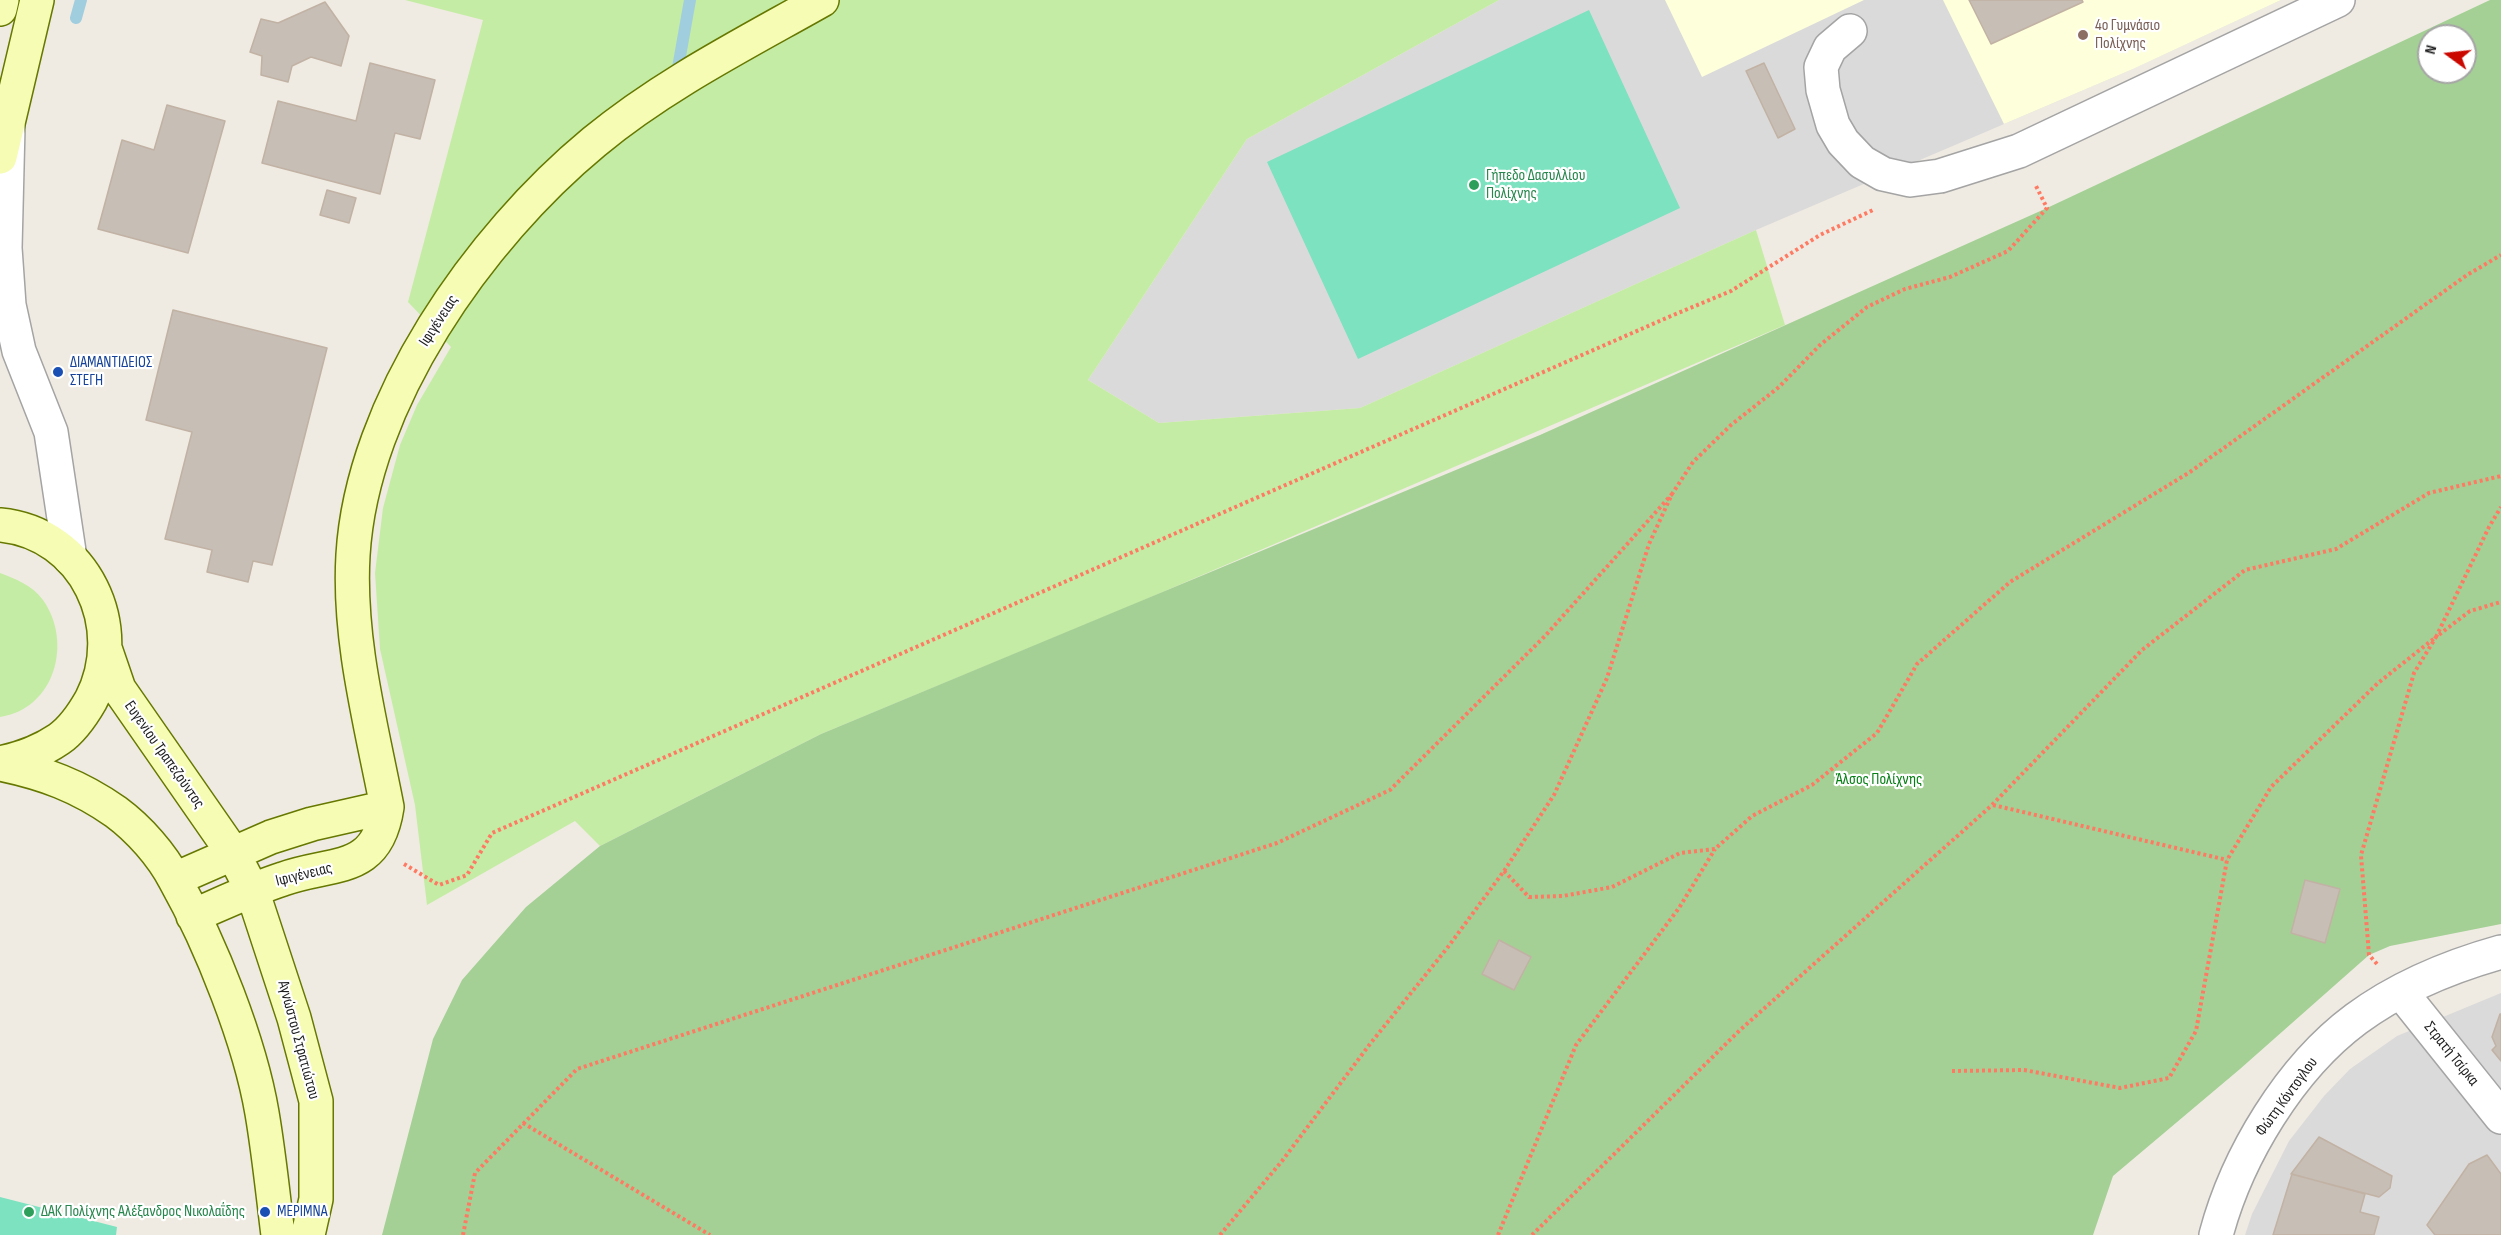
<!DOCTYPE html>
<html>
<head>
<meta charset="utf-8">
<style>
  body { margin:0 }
  #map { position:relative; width:2501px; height:1235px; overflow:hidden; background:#efebe2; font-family:"Sofia Sans Condensed",sans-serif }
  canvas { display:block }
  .north { position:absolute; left:2417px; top:24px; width:60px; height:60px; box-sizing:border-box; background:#fff; border:2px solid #a5a5a5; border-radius:50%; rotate:285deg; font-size:16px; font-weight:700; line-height:24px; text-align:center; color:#1d1d1d }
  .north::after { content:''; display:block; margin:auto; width:21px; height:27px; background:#ca0800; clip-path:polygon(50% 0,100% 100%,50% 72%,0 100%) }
</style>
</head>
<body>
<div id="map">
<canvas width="2501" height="1235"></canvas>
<div class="north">N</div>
</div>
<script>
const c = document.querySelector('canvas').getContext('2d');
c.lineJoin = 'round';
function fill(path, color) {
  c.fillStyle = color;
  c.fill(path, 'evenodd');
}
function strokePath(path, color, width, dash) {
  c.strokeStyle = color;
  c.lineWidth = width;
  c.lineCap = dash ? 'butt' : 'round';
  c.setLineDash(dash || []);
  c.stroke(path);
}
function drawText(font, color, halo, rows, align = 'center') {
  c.font = font + ' "Sofia Sans Condensed",sans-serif';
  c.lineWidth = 4.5;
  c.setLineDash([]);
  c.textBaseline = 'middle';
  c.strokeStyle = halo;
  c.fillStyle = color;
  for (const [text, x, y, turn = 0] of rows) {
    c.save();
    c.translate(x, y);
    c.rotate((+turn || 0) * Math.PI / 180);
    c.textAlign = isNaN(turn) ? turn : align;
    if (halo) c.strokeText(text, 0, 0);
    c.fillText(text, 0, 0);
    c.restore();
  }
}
const residential = new Path2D(`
  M1499,0H2281L2133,69L1756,230L1360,408L1159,423L1088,380L1247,139Z
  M2501,993V1235H2245L2252,1214L2289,1141L2324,1096L2350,1069L2397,1036Z`);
const education = new Path2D(`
  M1665,0H1864L1702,77Z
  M1943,0H2281L2133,69L2004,124Z`);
const grass = new Path2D(`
  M405,0H1499L1247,139L1088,380L1159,423L1360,408L1756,230L1785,325L1123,609L821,734L600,846L575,821L427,905L415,805L380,649L375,573L383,508L400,445L417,405L451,347L408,302L483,20Z
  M0,573C16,579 32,585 43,600C73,642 55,709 0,717Z`);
const forest = new Path2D(`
  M2490,0H2501V924L2390,946L2369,955L2240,1069L2113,1176L2093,1235H382L433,1039L462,980L526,907L600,846L821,734L1540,435L2047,208ZM2429,36H2465V72H2429Z`);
const pitch = new Path2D(`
  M1589,10L1680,208L1358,359L1267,162Z
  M0,1197L117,1227L116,1235H0Z`);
const stream = new Path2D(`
  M76,18L81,0
  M676,79L690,0`);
const building = new Path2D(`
  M1969,0H2082L2083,2L1991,44Z
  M325,2L349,36L341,66L311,57L292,66L288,82L261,75L262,56L250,52L261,19L278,23Z
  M370,63L435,80L420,139L395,133L380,194L262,163L278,101L356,121Z
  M1764,63L1795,129L1778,138L1746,71Z
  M167,105L225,121L188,253L98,229L122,140L154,150Z
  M327,190L356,198L349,223L320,215Z
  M173,310L327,348L272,565L253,561L248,582L207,572L212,550L165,539L192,432L146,420Z
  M2305,880L2340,889L2325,943L2291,933Z
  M1499,940L1531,957L1514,990L1482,974Z
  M2500,1014H2501V1061L2492,1050L2496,1046L2492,1037Z
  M2319,1137L2392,1176L2390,1188L2379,1197L2291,1174Z
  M2487,1155L2501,1174V1235H2435L2427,1225L2469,1164Z
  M2292,1174L2365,1194L2360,1212L2379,1217L2374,1235H2273Z`);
const path = new Path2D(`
  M1993,805L2227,860
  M404,864L439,885L467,875L492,833L1671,316L1731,291L1820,235L1873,210
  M1504,871L1529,897L1563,896L1612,887L1680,853L1715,849L1752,816L1812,785L1877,733L1917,664L2010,582L2190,472L2467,275L2501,255
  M2377,964L2369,955L2361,855L2414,673L2436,637L2470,611L2501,602
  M1952,1071L2024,1070L2120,1088L2169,1078L2196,1031L2227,860L2271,787L2378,683L2436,637L2489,527L2501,507
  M523,1123L710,1235
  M463,1235L475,1173L577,1069L1277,843L1390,790L1545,636L1672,494
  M1220,1235L1282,1161L1370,1044L1448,947L1504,871L1554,795L1607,678L1649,544L1672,494L1693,462L1731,425L1779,387L1820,345L1867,307L1905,289L1950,277L2008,251L2047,208L2035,184
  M1498,1235L1576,1045L1679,908L1715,849
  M1532,1235L1740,1030L1992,805L2142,650L2245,570L2336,549L2429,493L2501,476`);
const street = new Path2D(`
  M1850,31L1830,48L1821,67L1823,90L1833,125L1843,142L1862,162L1883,174L1910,180L1940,176L2019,151L2338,0
  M8,127L5,248L9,305L19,351L51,432L70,558
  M2401,992L2501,1117
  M2216,1235C2237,1156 2290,1068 2356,1019C2398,988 2451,966 2501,952`);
const secondary = new Path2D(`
  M0,9L2,0
  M0,157L37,0
  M0,525C85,533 129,627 91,700C83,714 72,730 59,739C40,752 22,758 0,763
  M106,651L119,689L233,853L252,890L294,1018L316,1101V1199L308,1235
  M0,764C44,773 79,786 116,812C139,829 162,855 175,880C211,944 250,1042 262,1113C269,1154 273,1195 278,1235
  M175,879L271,837L312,824L387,807
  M193,916C223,903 252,889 283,879C333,861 377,875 387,807C371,724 348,639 353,555C362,402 479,237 594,142C663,85 744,44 822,0`);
const markers = [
  [2083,35,6,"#8d6e63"],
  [1474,185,6,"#2e9e5b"],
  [58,372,6,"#1a4fb4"],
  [29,1212,6,"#2e9e5b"],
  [265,1212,6,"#1a4fb4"]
];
const educationNames = [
  ["4ο Γυμνάσιο",2095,26],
  ["Πολίχνης",2095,44]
];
const leisureNames = [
  ["Γήπεδο Δασυλλίου",1486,176],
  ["Πολίχνης",1486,194],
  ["ΔΑΚ Πολίχνης Αλέξανδρος Νικολαΐδης",41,1212]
];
const streetNames = [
  ["Ιφιγένειας",439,321,-57],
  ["Ευγενίου Τραπεζούντος",164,755,55],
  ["Ιφιγένειας",304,875,-14],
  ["Αγνώστου Στρατιώτου",298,1040,75],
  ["Στρατή Τσίρκα",2451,1054,51],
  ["Φώτη Κόντογλου",2287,1097,-54]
];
const transitNames = [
  ["ΔΙΑΜΑΝΤΙΔΕΙΟΣ",70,363],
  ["ΣΤΕΓΗ",70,381],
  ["ΜΕΡΙΜΝΑ",277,1212]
];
const parkNames = [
  ["Άλσος Πολίχνης",1879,780]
];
fill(residential, '#dbdada');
fill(education, '#feffdb');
fill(grass, '#c5eca5');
fill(forest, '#a4d095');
fill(pitch, '#7ce2bf');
strokePath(stream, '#a0cedf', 12);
fill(building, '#c7beb5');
strokePath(building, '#c1b2a4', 1.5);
strokePath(street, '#a4a4a4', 36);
strokePath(secondary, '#667800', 36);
strokePath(path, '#ff7a63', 4, [3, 3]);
strokePath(street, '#fff', 33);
strokePath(secondary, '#f6fcb3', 33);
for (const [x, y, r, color] of markers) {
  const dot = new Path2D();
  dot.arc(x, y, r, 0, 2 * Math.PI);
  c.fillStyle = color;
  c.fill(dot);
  strokePath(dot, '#fff', 2);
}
drawText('16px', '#785e54', '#fff', educationNames, 'left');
drawText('16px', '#27864d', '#fff', leisureNames, 'left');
drawText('16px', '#1d1d1d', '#fff', streetNames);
drawText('16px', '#164399', '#fff', transitNames, 'left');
drawText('16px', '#068015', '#fff', parkNames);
</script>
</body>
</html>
